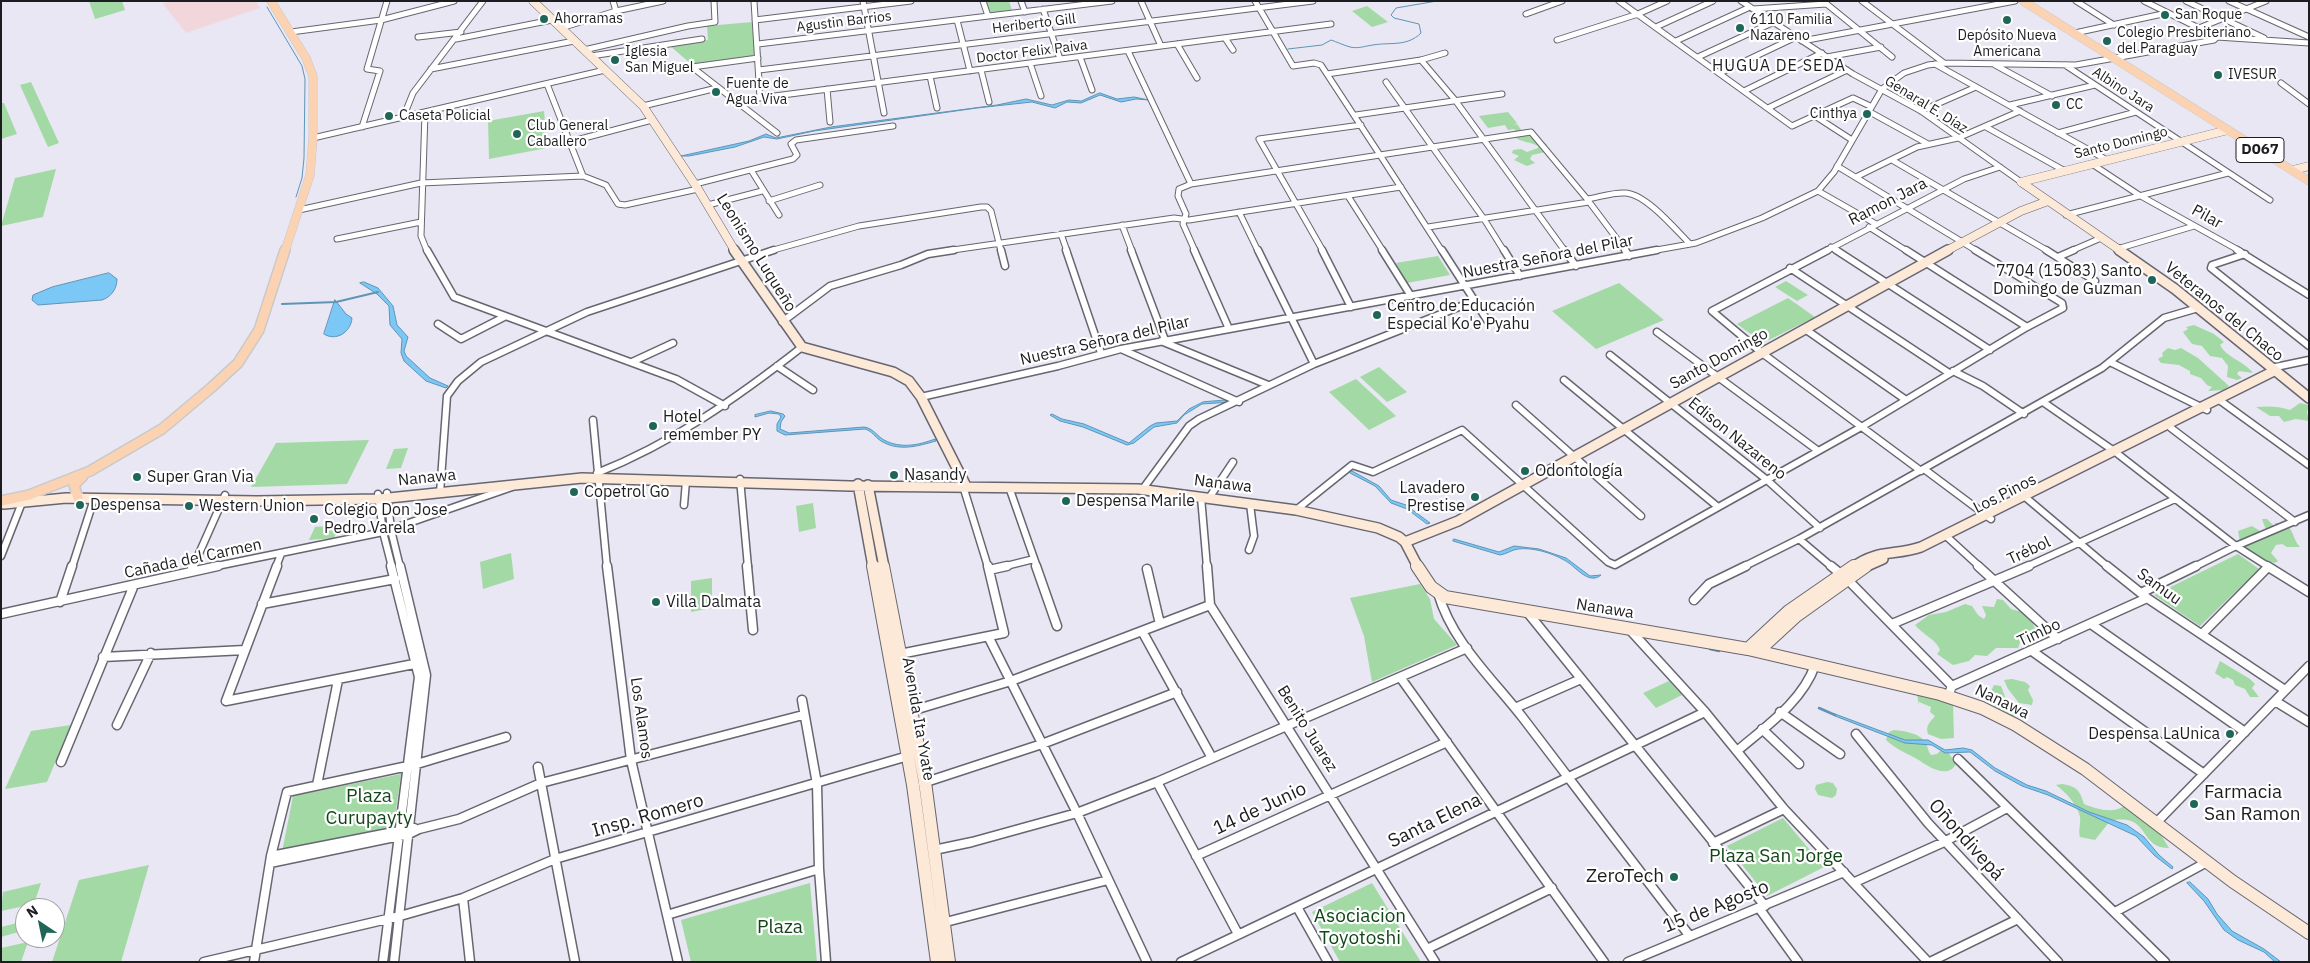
<!DOCTYPE html>
<html>
<head>
<meta charset="utf-8">
<style>
  body { margin:0 }
  #map { position:relative; width:2310px; height:963px; overflow:hidden; background:#e8e7f3; font-family:"IBM Plex Sans",sans-serif }
  canvas { display:block }
  .frame { position:absolute; inset:0; border:2px solid #1d1c20; pointer-events:none }
  .north { position:absolute; left:15px; top:898px; width:50px; height:50px; box-sizing:border-box; background:#fff; border:1px solid #a5a4a6; border-radius:50%; rotate:326deg; font-size:14px; font-weight:700; line-height:20px; text-align:center; color:#1d1c20 }
  .north::after { content:''; display:block; margin:auto; width:18px; height:22px; background:#206658; clip-path:polygon(50% 0,100% 100%,50% 72%,0 100%) }
</style>
</head>
<body>
<div id="map">
<canvas width="2310" height="963"></canvas>
<div class="frame"></div>
<div class="north">N</div>
</div>
<script>
const c = document.querySelector('canvas').getContext('2d');
c.lineJoin = 'round';
function fill(path, color) {
  c.fillStyle = color;
  c.fill(path, 'evenodd');
}
function strokePath(path, color, width, dash) {
  c.strokeStyle = color;
  c.lineWidth = width;
  c.lineCap = dash ? 'butt' : 'round';
  c.setLineDash(dash || []);
  c.stroke(path);
}
function drawText(font, color, halo, rows, align = 'center') {
  c.font = font + ' "IBM Plex Sans",sans-serif';
  c.lineWidth = 4.5;
  c.setLineDash([]);
  c.textBaseline = 'middle';
  c.strokeStyle = halo;
  c.fillStyle = color;
  for (const [text, x, y, turn = 0] of rows) {
    c.save();
    c.translate(x, y);
    c.rotate((+turn || 0) * Math.PI / 180);
    c.textAlign = isNaN(turn) ? turn : align;
    if (halo) c.strokeText(text, 0, 0);
    c.fillText(text, 0, 0);
    c.restore();
  }
}
const education = new Path2D(`
  M171,1H256L260,8L186,33L163,4Z`);
const green = new Path2D(`
  M89,1H122L125,10L95,19Z
  M986,1H1009L1012,10L990,13Z
  M1367,6L1388,22L1372,27L1352,11Z
  M752,22L755,56L691,64L669,45L708,40L707,26Z
  M31,82L59,143L48,147L20,85Z
  M1,103H4L17,134L1,139Z
  M544,111L547,148L489,159L488,121Z
  M1508,112L1517,123L1514,125L1517,124L1522,131C1532,132 1537,142 1547,144L1546,146L1550,151L1532,155L1530,159L1535,163L1527,166L1514,160L1519,156L1512,153L1513,150L1521,149L1527,152L1538,148V146C1531,142 1520,142 1515,137L1517,133L1514,129L1508,130L1505,125L1488,128L1479,116Z
  M56,169L43,217L1,226L15,178Z
  M1438,256L1450,275L1407,283L1396,263Z
  M1786,281L1808,295L1797,301L1775,287Z
  M1619,283L1664,320L1596,349L1552,311Z
  M1788,298L1815,317L1763,343L1737,324Z
  M2194,325L2214,334L2224,342L2220,345C2227,358 2244,361 2253,373L2239,371L2237,374L2242,378L2237,380L2227,377L2228,366L2222,358L2210,356L2202,346L2192,344L2183,332L2188,329L2186,327Z
  M2168,348L2175,350L2181,348L2198,358L2229,386L2224,390L2208,391L2212,387L2207,385L2201,378L2190,374V371L2179,365L2161,363L2158,359L2163,356L2162,353Z
  M1379,367L1407,392L1387,402L1360,377Z
  M1356,379L1396,416L1369,430L1329,392Z
  M2300,403L2309,405L2307,412L2309,421L2296,419L2284,422L2279,416H2270L2256,407C2267,406 2279,406 2290,410Z
  M369,440L347,484L251,487L276,443Z
  M408,448L401,468L386,469L394,449Z
  M813,503L816,528L799,532L796,506Z
  M2262,519H2267L2276,528L2275,523H2285C2294,530 2293,540 2300,547H2287L2282,544L2276,545L2271,553L2278,561L2275,563L2257,557L2241,548L2238,531L2252,526L2260,531L2266,530Z
  M340,525L334,538L309,540L315,527Z
  M511,553L514,579L483,589L480,562Z
  M2238,554L2259,569L2200,626L2154,595Z
  M712,578V608L691,612V581Z
  M1420,584L1430,599L1434,619L1457,645L1372,682L1364,636L1350,598Z
  M1997,599L2003,600L2011,609L2018,611L2026,607L2033,609L2035,614L2032,621L2036,632L2031,639L2021,640L2018,648H1996L1987,656L1975,655L1969,661L1953,665L1937,654L1940,650C1937,640 1922,634 1915,625L1929,615L1946,612L1965,604L1972,606L1978,615L1984,619L1986,615L1982,606L1994,607Z
  M2220,661L2250,679L2255,684L2252,688L2259,697H2250L2245,689L2235,685L2233,680L2227,677L2224,679L2215,673Z
  M2012,679L2025,682L2030,686L2028,690L2033,700L2032,705L2019,703L2008,689L2004,680Z
  M1669,681L1682,695L1656,708L1643,693Z
  M1994,685L2001,686L2006,699L2002,702L2013,709L2017,714L2015,717L2016,719C2012,717 2009,714 2006,712C1990,704 1985,703 1994,685Z
  M1917,695C1930,695 1939,701 1953,703L1954,738L1941,739L1928,734C1925,726 1930,722 1935,716L1930,712L1931,707L1919,702V705Z
  M71,725L47,782L5,789L31,731Z
  M1894,730C1905,731 1920,733 1926,743C1928,748 1928,751 1931,755L1937,754L1940,751L1948,752L1956,764C1947,780 1928,766 1917,759C1906,753 1896,749 1886,740L1889,732Z
  M401,774L393,831L282,852L293,796Z
  M1827,782L1833,783L1837,789L1836,795L1832,798L1818,795L1815,789L1816,785Z
  M2062,784C2077,786 2080,791 2084,804C2096,809 2113,814 2124,806L2158,830L2169,848C2138,849 2151,812 2110,821L2095,840L2080,837C2078,830 2081,824 2080,817C2078,806 2066,792 2056,785Z
  M1783,818L1824,867L1767,896L1727,846Z
  M149,865L121,962H52L79,880Z
  M41,883L34,904L1,911L3,892Z
  M810,883L817,962H691L681,920Z
  M1372,883L1421,962H1340L1312,912Z
  M25,921L22,931L1,937V927Z
  M28,942L21,962H1V948Z`);
const water = new Path2D(`
  M1100,93L1117,99L1134,97L1149,100L1136,99L1121,102L1100,95L1081,103L1067,102L1055,108L1032,102L977,108L814,131L777,139L764,137L735,147L689,156H681L749,141L766,134L776,138L831,127L997,105L1026,99L1052,105L1069,100L1081,101Z
  M109,273L117,279C117,289 111,297 102,300L38,305L32,300L33,295L52,287Z
  M364,282L378,288L393,306L397,325L408,337L404,351L406,356L430,378L448,386L446,388L426,381L404,361L401,353L402,339L390,325L389,306L377,294L360,283Z
  M335,300L346,314L352,318C351,332 336,342 324,334Z
  M1228,400L1231,402L1202,404L1184,415L1177,423L1154,427L1134,443L1127,445L1083,427L1060,421L1050,415L1052,414L1062,419L1084,424L1129,443L1150,426L1156,423L1177,421L1189,409L1203,402Z
  M771,411L783,414L785,416L781,422L780,429L789,433L864,427C873,428 877,436 884,440C901,449 919,445 935,439L936,441C918,446 899,452 881,441C875,437 872,431 865,429L785,435L777,431V424L781,417L779,414L769,413L755,417V415Z
  M1352,471L1379,486L1391,500L1406,505L1430,523L1427,524L1407,509L1391,503L1375,486L1350,473Z
  M1454,539L1499,552L1514,546L1539,549L1566,558L1590,576L1601,575C1588,586 1575,565 1564,560C1552,553 1532,547 1518,549C1511,550 1507,554 1500,555L1453,541Z
  M1835,714L1905,740H1928L1945,750L1963,748L1972,750L1995,768L2027,785L2046,791L2089,812L2127,825L2144,837L2159,855L2173,867L2172,869L2155,856L2136,836L2048,795L2022,786L1995,771L1970,752L1945,753L1932,745L1905,743L1835,716Z
  M2190,882L2208,899L2217,914L2232,931L2264,949L2281,962H2275L2264,952L2238,940L2224,930L2204,901L2187,883Z`);
const streamFar2 = new Path2D(`
  M267,7L302,66L305,79L304,158L302,178L296,197
  M1288,49L1322,45L1331,40C1337,42 1343,45 1350,47C1358,49 1365,46 1373,45C1390,42 1407,47 1421,33L1419,24L1394,18L1391,15L1396,8L1437,1`);
const streamFar1 = new Path2D(`
  M282,304L336,302L378,292
  M1143,495L1155,496`);
const stream = new Path2D(`
  M1710,649L1719,651
  M1819,708L1835,715`);
const streetFar2 = new Path2D(`
  M613,1L616,11
  M754,1L760,98
  M863,1L884,113
  M983,1L988,16
  M1021,1L1025,12
  M1141,1L1161,46
  M1619,1L1792,126L1853,98L1870,106
  M1741,1L1853,74L1921,111L2021,182
  M1823,1L1892,57
  M1862,1L1944,63
  M2076,1L2114,25
  M2144,1L2217,37
  M2186,1L2264,38
  M2229,1L2309,37
  M1043,9L1060,59
  M1753,9L1826,4
  M1526,14L1562,1
  M755,20L911,1
  M957,20L970,71
  M1656,27L1713,1
  M561,28L616,11L663,1
  M2199,28L2266,1
  M291,32L381,20L454,1
  M2075,33L2167,13
  M418,37L461,32
  M1225,38L1233,50
  M456,39L552,20
  M1557,40L1638,14L1667,1
  M1676,41L1750,7
  M1802,41L2015,1
  M758,44L1112,1
  M1177,44L1197,78
  M584,50L688,26L715,22L714,1
  M1128,51L1191,184
  M591,56L702,39
  M1080,57L1092,90
  M1698,57L1774,22
  M1827,57L1881,47
  M1421,60L1455,100L1565,251
  M1030,63L1041,96
  M1935,64L2107,160
  M1995,65L2052,96
  M2065,65L2270,200
  M692,67L777,133
  M692,67L758,58
  M431,69L574,41
  M759,70L1313,1
  M981,70L989,102
  M1720,73L1796,37
  M1327,74L1421,60L1445,53
  M930,76L937,108
  M1386,82L1484,219L1504,251
  M2281,83L2309,104
  M547,84L583,176L606,185L618,204L625,205L698,189
  M827,89L830,122
  M1744,91L1822,53
  M736,101L1331,24
  M2010,105L2095,85
  M643,106L717,88
  M1768,108L1847,70
  M1868,111L1928,144
  M1921,111L1976,87
  M425,113L421,236L427,251
  M1356,115L1502,94
  M1815,116L1852,140
  M403,118L413,93L483,1
  M362,127L380,71L367,69L387,1
  M1986,127L2065,171
  M2058,133L2136,112
  M313,138L605,70
  M569,142L652,120
  M1892,160L2048,251
  M2092,164L2139,195L2240,251
  M1837,166L1977,251
  M751,170L779,215
  M1856,177L1917,147L1958,138L2020,111
  M695,184L793,159L797,155L791,144L796,140L893,126
  M1818,191L1876,224
  M1348,196L1383,251
  M1587,199C1600,197 1613,192 1626,193C1647,195 1675,229 1690,244
  M769,201L820,185
  M708,205L762,191
  M299,210L421,183L583,176
  M1239,212L1258,251
  M2066,215L2228,173
  M1122,225L1132,251
  M1428,227L1589,202
  M1869,227L1907,251
  M1061,234L1067,251
  M337,239L421,222
  M1831,247L1838,251
  M2117,249L2194,226
  M770,251L859,226L981,207H987L991,211L1001,251
  M946,251L1174,218L1189,220L1401,187
  M1195,251L1183,224L1186,214L1178,196L1179,189L1191,184L1380,155L1321,65L1314,63L1293,66L1255,1
  M1323,251L1259,139L1361,125
  M1442,251L1380,155L1531,132L1587,199L1626,251
  M1651,251L1696,243L1762,218L1818,191L1834,172L1882,89L1904,73L1928,65L1944,63L2076,65L2214,40L2217,37L2309,43
  M1826,251L1964,179L2000,167
  M2071,251L2101,238`);
const streetFar1 = new Path2D(`
  M427,250L454,297L676,379L725,406
  M1001,250L1005,266
  M1066,250L1101,353
  M1131,250L1165,340
  M1194,250L1229,329
  M1258,250L1314,364
  M1322,250L1351,307
  M1382,250L1411,296
  M1442,250L1487,320
  M1504,250L1520,276
  M1564,250L1576,266
  M1625,250L1629,256
  M1828,250L1712,311L1762,353L1921,471
  M1836,250L1990,350
  M1906,250L2027,327
  M2046,250L2095,281
  M2237,250L2309,295
  M2245,254L2212,265L2211,268L2309,346
  M2058,257L2074,250
  M1790,268L1949,373
  M782,322L830,286L901,265L928,254L954,250
  M438,324L461,339L504,317
  M1805,329L1906,400
  M1657,332L1817,450
  M1161,341L1268,385
  M1121,349L1239,402
  M1610,355L1767,480L1820,528
  M632,362L673,343
  M2110,362L2207,410
  M777,366L813,390
  M2271,368L2309,360
  M1953,371L1983,386L2024,414
  M1564,380L1718,507
  M921,397L1058,366L1121,349L1657,250
  M2218,399L2309,465
  M2043,402L2114,451L2236,546L2269,567
  M1516,405L1641,516
  M593,420L607,567
  M2171,428L2295,522
  M1924,469L1991,519
  M597,473C673,443 738,397 802,347
  M740,479L748,567
  M963,486L988,567
  M1009,487L1037,567
  M1142,490L1189,426L1199,419L1314,364L1474,301
  M387,493L391,530L400,567
  M440,493L447,396L458,381L481,362L587,312L774,250
  M378,494L383,532L392,567
  M2024,496L2108,567
  M1201,497L1207,567
  M1209,498L1233,462
  M684,505L686,481
  M1296,510L1352,465L1373,472L1462,430L1608,562L1615,565L1863,426L2027,327L2063,308L2062,303L1975,250
  M1945,535L1980,567
  M1799,539L1832,567
  M1249,550L1254,536L1250,504
  M1,556L23,500
  M72,567L94,499
  M193,567L225,495
  M212,567L383,532L512,487
  M276,567L281,554
  M1002,567L1034,559
  M1743,567L1799,539L2102,368L2164,318L2198,308
  M2026,567L2175,499
  M2194,567L2236,546L2309,515`);
const street = new Path2D(`
  M277,566L226,701L419,663
  M607,566L631,760L678,962
  M747,566L753,630
  M1036,566L1057,626
  M1207,566L1210,605L1435,962
  M1831,566L1847,579L1952,686
  M1978,566L2058,639
  M2107,566L2147,598L2285,690
  M2267,566L2309,592
  M1147,569L1160,624
  M989,570L1007,566
  M191,571L193,566
  M1438,593C1452,642 1492,678 1523,718C1578,790 1633,863 1689,935
  M2141,593L2196,566
  M1694,600L1709,584L1746,566
  M60,602L72,566
  M262,604L395,579
  M1528,613L1765,906
  M1,614L218,566
  M1892,624L2029,566
  M2091,624L2245,732
  M1142,631L1212,758
  M1631,631L1705,712L1784,809L1928,962
  M2202,634L2268,567
  M989,638L1077,813L1147,962
  M2032,651L2204,774
  M900,654L1004,633L988,566
  M103,657L245,650
  M1400,677L1604,962
  M1948,696L1952,686L2147,598
  M802,700L817,784L819,869L826,962
  M2275,701L2309,722
  M1515,708L1581,679
  M911,711L1011,681L1210,605
  M1780,712L1840,754
  M117,725L151,653
  M1762,729L1799,764
  M1856,734L1928,823L2058,962
  M1737,751C1765,727 1803,701 1815,665
  M1958,759L2165,962
  M61,762L134,585
  M538,767L575,962
  M1157,782L1238,934
  M923,783L1042,744L1177,692
  M317,785L338,680
  M2156,823L2309,666
  M1713,843L1784,809
  M934,850L972,842L1077,813L1157,782L1467,648
  M271,856L414,828
  M1196,856L1447,742
  M270,863L409,834L419,829L459,819L541,783L803,715
  M1855,882L1944,842L2007,808
  M463,898L470,962
  M1297,907L1328,962
  M1759,908L1798,962
  M2115,912L2207,862
  M667,915L819,869
  M942,923L1108,880
  M1427,949L1552,888
  M204,962L400,916L463,898L555,859L908,756
  M254,962L271,856L287,792L417,764L506,737
  M383,962L419,677L391,566
  M394,962L426,675L400,566
  M1181,962L1705,712
  M1628,962L1844,872
  M1930,962L2018,919`);
const secondaryFar2 = new Path2D(`
  M533,1L643,106L698,189L735,251
  M2293,170L2309,166
  M2021,182L2121,251
  M2021,182L2228,130
  M1946,251L2021,211L2048,201`);
const secondaryFar1 = new Path2D(`
  M734,250L802,347L893,372L909,381L921,397L966,486
  M2119,250L2175,289L2309,398
  M858,484L873,567
  M868,485L884,567
  M4,504L66,498L257,501L379,499L582,478L850,486L1138,489L1296,510L1378,528L1399,537L1405,542L1418,567
  M1405,542L1458,521L1948,250
  M1853,567C1878,549 1894,556 1921,547L2274,371
  M1865,567L1883,559`);
const secondary = new Path2D(`
  M873,566L913,785L937,962
  M883,566L925,782L949,962
  M1417,566L1431,587L1445,597L1748,649L1940,694L1982,708L2016,725L2085,769L2232,881L2309,933
  M1748,649L1789,611L1854,566
  M1758,651L1796,616L1866,566`);
const primaryFar1 = new Path2D(`
  M271,1L306,58L313,76V138L310,175L285,251
  M2023,1L2309,181`);
const primary = new Path2D(`
  M78,498L74,485L83,476
  M1,501L29,495L90,471L162,429L212,387L238,363L259,330L285,250`);
const markers = [
  [2165,15,5,"#206658"],
  [544,19,5,"#206658"],
  [2007,20,5,"#206658"],
  [1740,28,5,"#206658"],
  [2107,41,5,"#206658"],
  [615,60,5,"#206658"],
  [2218,75,5,"#206658"],
  [716,92,5,"#206658"],
  [2056,105,5,"#206658"],
  [1867,114,5,"#206658"],
  [389,116,5,"#206658"],
  [517,134,5,"#206658"],
  [2152,280,5,"#206658"],
  [1377,315,5,"#206658"],
  [653,426,5,"#206658"],
  [1525,471,5,"#206658"],
  [894,475,5,"#206658"],
  [137,477,5,"#206658"],
  [574,492,5,"#206658"],
  [1475,497,5,"#206658"],
  [1066,501,5,"#206658"],
  [80,505,5,"#206658"],
  [189,506,5,"#206658"],
  [314,519,5,"#206658"],
  [656,602,5,"#206658"],
  [2230,734,5,"#206658"],
  [2194,804,5,"#206658"],
  [1674,877,5,"#206658"]
];
const farPoinames = [
  ["San Roque",2175,15],
  ["Ahorramas",554,19],
  ["6110 Familia",1750,20],
  ["Nazareno",1750,36],
  ["Colegio Presbiteriano",2117,33],
  ["del Paraguay",2117,49],
  ["Depósito Nueva",2007,36,"center"],
  ["Americana",2007,52,"center"],
  ["Iglesia",625,52],
  ["San Miguel",625,68],
  ["IVESUR",2228,75],
  ["Fuente de",726,84],
  ["Agua Viva",726,100],
  ["CC",2066,105],
  ["Cinthya",1857,114,"right"],
  ["Caseta Policial",399,116],
  ["Club General",527,126],
  ["Caballero",527,142]
];
const farStreetnames = [
  ["Agustin Barrios",844,22,-7],
  ["Heriberto Gill",1034,24,-7],
  ["Doctor Felix Paiva",1032,52,-7],
  ["Albino Jara",2123,90,33],
  ["Genaral E. Díaz",1926,105,32],
  ["Santo Domingo",2121,143,-14]
];
const shields = [
  [2260,150,48]
];
const shieldNames = [
  ["D067",2260,150]
];
const farQuarternames = [
  ["HUGUA DE SEDA",1779,66]
];
const streetNames = [
  ["Ramon Jara",1888,202,-27],
  ["Pilar",2207,217,29],
  ["Leonismo Luqueño",756,253,58],
  ["Nuestra Señora del Pilar",1548,257,-11],
  ["Veteranos del Chaco",2224,312,39],
  ["Nuestra Señora del Pilar",1105,341,-13],
  ["Santo Domingo",1719,359,-29],
  ["Edison Nazareno",1737,439,39],
  ["Nanawa",427,478,-6],
  ["Nanawa",1223,484,7],
  ["Los Pinos",2005,494,-27],
  ["Trébol",2029,551,-25],
  ["Cañada del Carmen",193,559,-12],
  ["Samuu",2159,587,36],
  ["Nanawa",1605,609,9],
  ["Timbo",2039,633,-25],
  ["Nanawa",2002,702,26],
  ["Los Alamos",641,718,82],
  ["Avenida Ita Yvate",918,719,80],
  ["Benito Juarez",1307,729,58]
];
const poiNames = [
  ["7704 (15083) Santo",2142,271,"right"],
  ["Domingo de Guzman",2142,289,"right"],
  ["Centro de Educación",1387,306],
  ["Especial Ko'e Pyahu",1387,324],
  ["Hotel",663,417],
  ["remember PY",663,435],
  ["Odontología",1535,471],
  ["Nasandy",904,475],
  ["Super Gran Via",147,477],
  ["Lavadero",1465,488,"right"],
  ["Prestise",1465,506,"right"],
  ["Copetrol Go",584,492],
  ["Despensa Marile",1076,501],
  ["Despensa",90,505],
  ["Western Union",199,506],
  ["Colegio Don Jose",324,510],
  ["Pedro Varela",324,528],
  ["Villa Dalmata",666,602],
  ["Despensa LaUnica",2220,734,"right"]
];
const nearPoinames = [
  ["Farmacia",2204,793],
  ["San Ramon",2204,815],
  ["ZeroTech",1664,877,"right"]
];
const nearParknames = [
  ["Plaza",369,797],
  ["Curupayty",369,819],
  ["Plaza San Jorge",1776,857],
  ["Asociacion",1360,917],
  ["Toyotoshi",1360,939],
  ["Plaza",780,928]
];
const nearStreetnames = [
  ["14 de Junio",1260,809,-25],
  ["Insp. Romero",648,816,-16],
  ["Santa Elena",1435,821,-26],
  ["Oñondivepá",1966,840,48],
  ["15 de Agosto",1716,907,-22]
];
fill(education, '#f1d7db');
fill(green, '#a3d9a5');
fill(water, '#7bc7f5');
strokePath(water, '#5f94b5', 1);
strokePath(streamFar2, '#5f94b5', 1);
strokePath(streamFar1, '#5f94b5', 2);
strokePath(stream, '#5f94b5', 2.5);
strokePath(streetFar2, '#676670', 7);
strokePath(streetFar1, '#676670', 9);
strokePath(street, '#676670', 11);
strokePath(secondaryFar2, '#676670', 9);
strokePath(secondaryFar1, '#676670', 12);
strokePath(secondary, '#676670', 14);
strokePath(primaryFar1, '#c9c9c9', 9);
strokePath(primary, '#c9c9c9', 12);
strokePath(streetFar2, '#fff', 5);
strokePath(streetFar1, '#fff', 6);
strokePath(street, '#fff', 8);
strokePath(secondaryFar2, '#fde9d8', 8);
strokePath(secondaryFar1, '#fde9d8', 9);
strokePath(secondary, '#fde9d8', 12);
strokePath(primaryFar1, '#fbd3b2', 8);
strokePath(primary, '#fbd3b2', 9);
for (const [x, y, r, color] of markers) {
  const dot = new Path2D();
  dot.arc(x, y, r, 0, 2 * Math.PI);
  c.fillStyle = color;
  c.fill(dot);
  strokePath(dot, '#fff', 2);
}
drawText('14px', '#1d1c20', '#fff', farPoinames, 'left');
drawText('14px', '#1d1c20', '#fff', farStreetnames);
for (const [x, y, w] of shields) {
  const box = new Path2D();
  box.roundRect(x - w / 2, y - 12.5, w, 25, 4);
  c.fillStyle = '#fff';
  c.fill(box);
  strokePath(box, '#1d1c20', 1);
}
drawText('bold 15px', '#1d1c20', null, shieldNames);
c.letterSpacing = '1px';
drawText('16px', '#1d1c20', '#fff', farQuarternames);
c.letterSpacing = '0px';
drawText('16px', '#1d1c20', '#fff', streetNames);
drawText('16px', '#1d1c20', '#fff', poiNames, 'left');
drawText('19px', '#1d1c20', '#fff', nearPoinames, 'left');
drawText('19px', '#114618', '#fff', nearParknames);
drawText('19px', '#1d1c20', '#fff', nearStreetnames);
</script>
</body>
</html>
